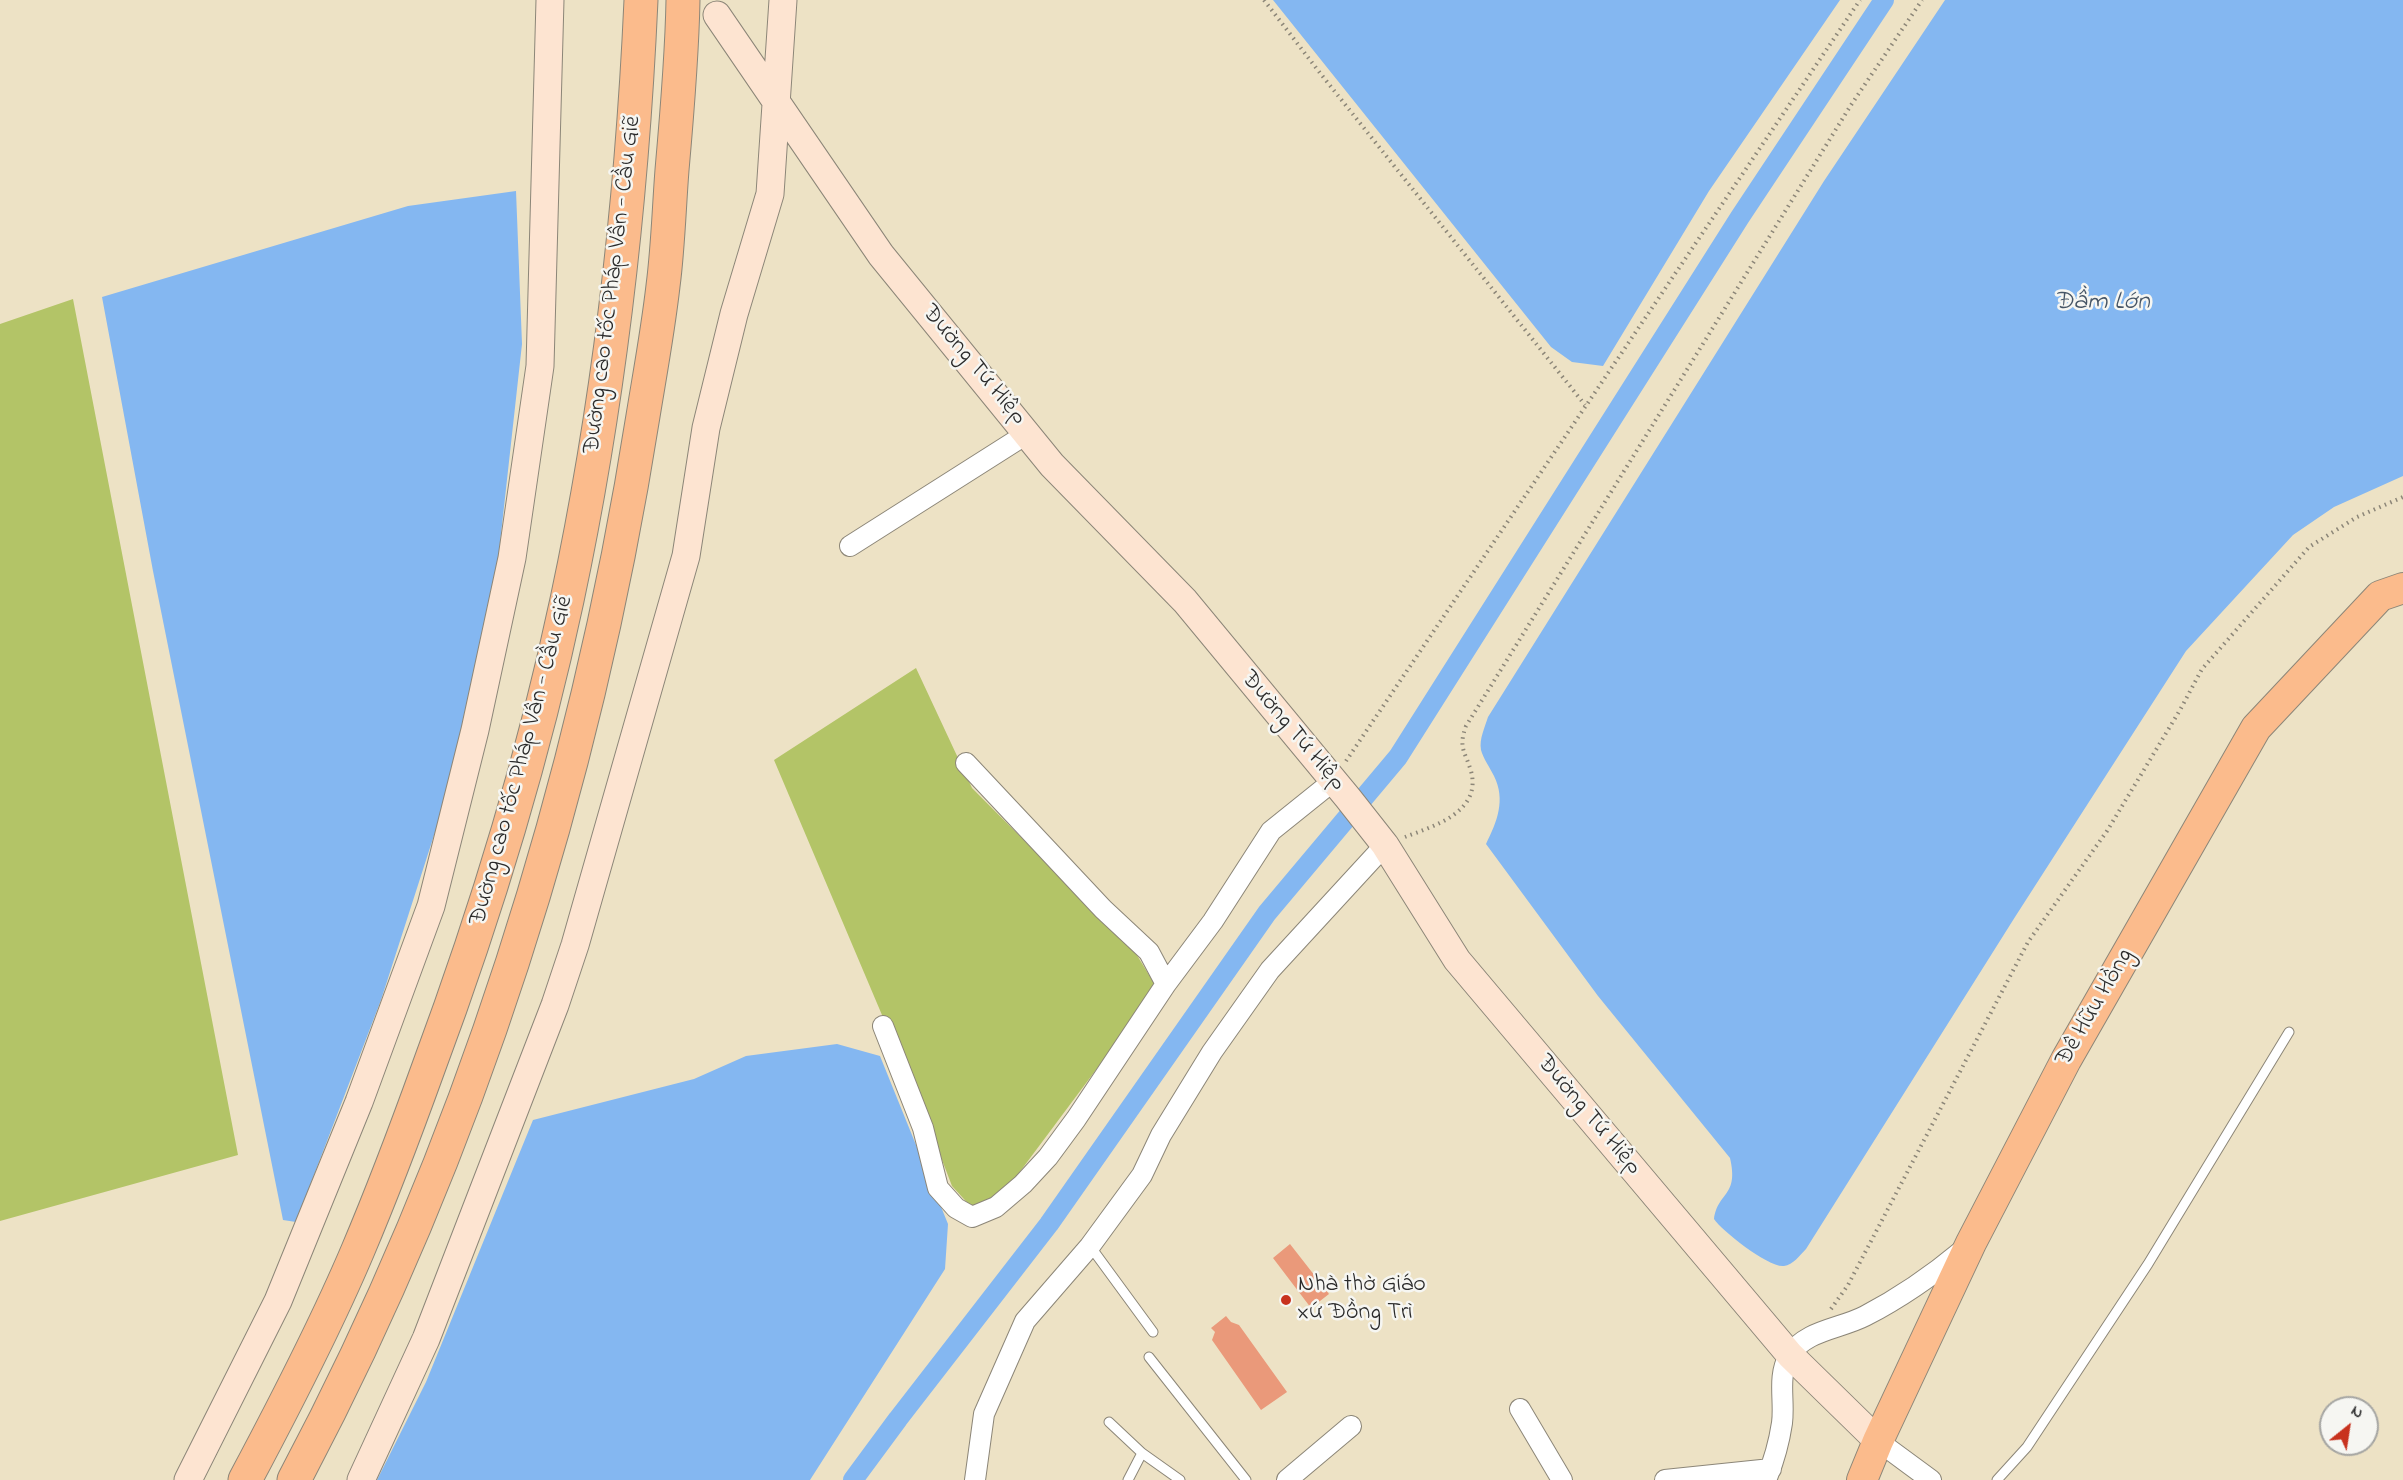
<!DOCTYPE html>
<html>
<head>
<meta charset="utf-8">
<style>
  body { margin:0 }
  #map { position:relative; width:2403px; height:1480px; overflow:hidden; background:#ede2c5; font-family:"Indie Flower",sans-serif }
  canvas { display:block }
  .north { position:absolute; left:2319px; top:1396px; width:60px; height:60px; box-sizing:border-box; background:#f6f6f2; border:2px solid #a5a5a2; border-radius:50%; rotate:30deg; font-size:16px; font-weight:700; line-height:24px; text-align:center; color:#2b2b2b }
  .north::after { content:''; display:block; margin:auto; width:21px; height:27px; background:#c8321e; clip-path:polygon(50% 0,100% 100%,50% 72%,0 100%) }
</style>
</head>
<body>
<div id="map">
<canvas width="2403" height="1480"></canvas>
<div class="north">N</div>
</div>
<script>
const c = document.querySelector('canvas').getContext('2d');
c.lineJoin = 'round';
function fill(path, color) {
  c.fillStyle = color;
  c.fill(path, 'evenodd');
}
function strokePath(path, color, width, dash) {
  c.strokeStyle = color;
  c.lineWidth = width;
  c.lineCap = dash ? 'butt' : 'round';
  c.setLineDash(dash || []);
  c.stroke(path);
}
function drawText(font, color, halo, rows, align = 'center') {
  c.font = font + ' "Indie Flower",sans-serif';
  c.lineWidth = 5;
  c.setLineDash([]);
  c.textBaseline = 'middle';
  c.strokeStyle = halo;
  c.fillStyle = color;
  for (const [text, x, y, turn = 0] of rows) {
    c.save();
    c.translate(x, y);
    c.rotate((+turn || 0) * Math.PI / 180);
    c.textAlign = isNaN(turn) ? turn : align;
    if (halo) c.strokeText(text, 0, 0);
    c.fillText(text, 0, 0);
    c.restore();
  }
}
const green = new Path2D(`
  M73,299L238,1155L0,1221V324Z
  M916,668L972,788L1135,952L1157,988L1004,1193L973,1209L952,1186L929,1126L774,760Z`);
const water = new Path2D(`
  M1273,0H1840L1709,191L1603,366L1572,362L1551,347Z
  M1945,0H2403V476L2334,507L2293,535L2186,651L2015,917L1806,1249C1800,1255 1793,1265 1784,1266C1769,1268 1722,1231 1714,1219C1718,1191 1739,1197 1730,1158L1598,996L1486,844C1497,822 1506,800 1494,776C1490,768 1483,758 1481,750C1479,739 1485,727 1488,717L1824,181Z
  M516,191L522,344L498,561L455,770L381,1000L296,1222L283,1220L153,571L102,297L408,206Z
  M837,1044L880,1056L948,1224L945,1269L810,1480H377L426,1382L533,1120L694,1079L746,1056Z`);
const canal = new Path2D(`
  M853,1480L898,1419L1049,1224L1267,913L1398,757L1740,217L1884,0`);
const building = new Path2D(`
  M1290,1244L1329,1294L1311,1308L1273,1258Z
  M1226,1316L1231,1322L1239,1325L1287,1392L1261,1410L1212,1340L1215,1332L1211,1328Z`);
const path = new Path2D(`
  M1264,0L1320,73L1585,405
  M1346,761L1860,0
  M1405,837C1434,826 1482,812 1471,771C1465,751 1458,748 1466,726L1851,105L1922,0
  M1831,1309L1848,1285L2028,942L2107,831L2180,710L2202,669L2309,547L2357,517L2403,497`);
const lane = new Path2D(`
  M1090,1246L1153,1332
  M1149,1357L1246,1480
  M1109,1422L1142,1453L1180,1480
  M1128,1480L1142,1453
  M1997,1480L2027,1447L2148,1264L2289,1032`);
const street = new Path2D(`
  M850,546L1028,433
  M966,763L1103,909L1149,952L1166,984
  M883,1026L923,1128L938,1188L956,1208L972,1217L996,1207L1023,1184L1048,1157L1076,1119L1166,984L1213,921L1271,831L1332,782
  M1520,1409L1562,1480
  M1878,1441L1931,1480
  M975,1480L984,1414L1025,1321L1090,1246L1142,1175L1161,1135L1212,1052L1270,970L1385,845
  M1287,1480L1351,1426
  M1665,1480L1771,1469
  M1766,1480C1774,1461 1779,1443 1782,1423C1785,1400 1777,1377 1789,1356C1805,1330 1840,1329 1865,1316C1900,1298 1933,1275 1963,1250`);
const secondary = new Path2D(`
  M717,15L881,255L1052,465L1185,601L1348,798L1385,845L1457,960L1790,1355L1878,1441
  M188,1480L278,1301L359,1102L431,906L475,730L512,558L540,366L550,0
  M361,1480L426,1339L555,1005L575,945L686,556L706,428L734,314L770,194L783,0`);
const primary = new Path2D(`
  M1862,1480L1878,1441L1971,1243L2066,1060L2256,728L2380,596L2403,588`);
const highway = new Path2D(`
  M245,1480C285,1405 325,1328 358,1250C383,1191 406,1130 428,1069C485,916 533,760 567,600C609,403 632,201 641,0
  M294,1480C469,1151 585,784 643,416C650,373 658,330 663,286C668,248 669,209 672,170C677,114 682,57 683,0`);
const markers = [
  [1286,1300,6,"#c8321e"]
];
const streetNames = [
  ["Đường cao tốc Pháp Vân - Cầu Giẽ",614,285,-83],
  ["Đường Tứ Hiệp",973,366,50],
  ["Đường Tứ Hiệp",1292,732,50],
  ["Đường cao tốc Pháp Vân - Cầu Giẽ",523,761,-75],
  ["Đê Hữu Hồng",2096,1008,-60],
  ["Đường Tứ Hiệp",1588,1116,50]
];
const poiNames = [
  ["Nhà thờ Giáo",1298,1286],
  ["xứ Đồng Trì",1298,1314]
];
const waterNames = [
  ["Đầm Lớn",2102,304]
];
fill(green, '#b3c467');
fill(water, '#84b7f1');
strokePath(canal, '#84b7f1', 20);
fill(building, '#ea997a');
strokePath(lane, '#8c8678', 11);
strokePath(street, '#8c8678', 22);
strokePath(secondary, '#8c8678', 29);
strokePath(primary, '#8c8678', 32);
strokePath(highway, '#8c8678', 35);
strokePath(path, '#8c8678', 4, [1.5, 4.5]);
strokePath(lane, '#fff', 9);
strokePath(street, '#fff', 20);
strokePath(secondary, '#fde4d1', 27);
strokePath(primary, '#fbbb8c', 30);
strokePath(highway, '#fbbb8c', 33);
for (const [x, y, r, color] of markers) {
  const dot = new Path2D();
  dot.arc(x, y, r, 0, 2 * Math.PI);
  c.fillStyle = color;
  c.fill(dot);
  strokePath(dot, '#f6f6f2', 2);
}
drawText('24px', '#2b2b2b', '#f6f6f2', streetNames);
drawText('24px', '#2b2b2b', '#f6f6f2', poiNames, 'left');
drawText('italic 26px', '#465566', '#f6f6f2', waterNames);
</script>
</body>
</html>
